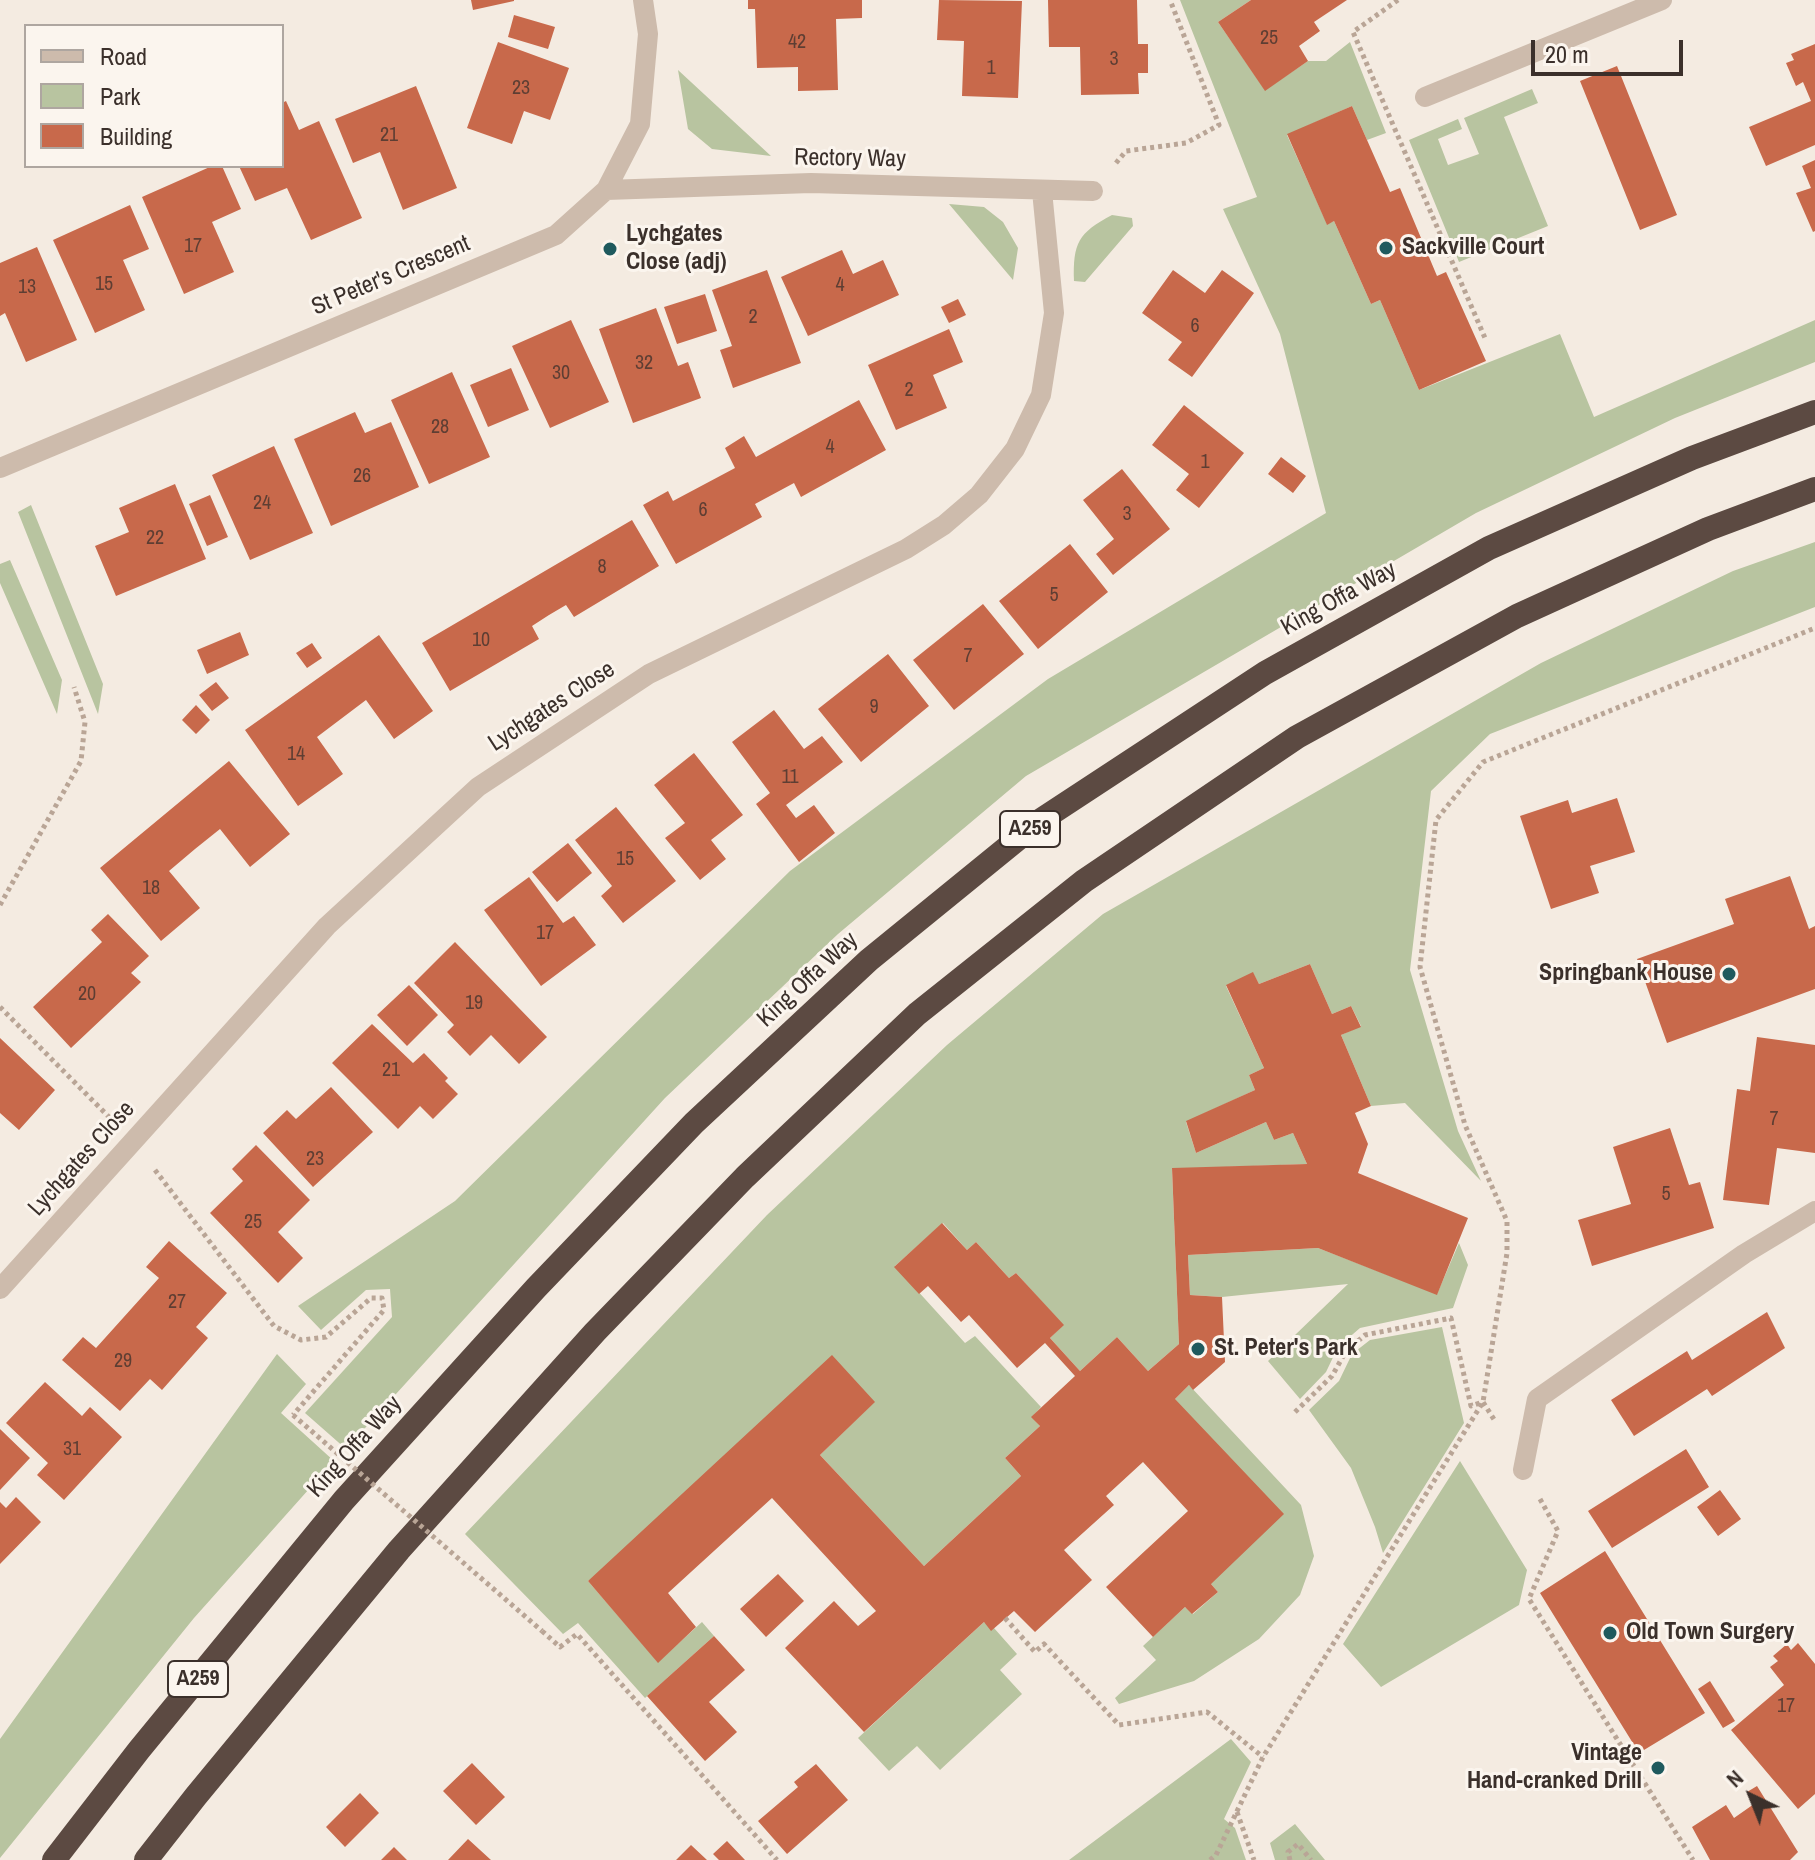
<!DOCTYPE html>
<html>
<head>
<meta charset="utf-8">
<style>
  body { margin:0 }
  #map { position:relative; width:1815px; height:1860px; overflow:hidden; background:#f4ebe1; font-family:"Archivo Narrow",sans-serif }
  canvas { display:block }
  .legend { position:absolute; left:24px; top:24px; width:260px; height:144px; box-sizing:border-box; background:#fbf5ee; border:2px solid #aea6a0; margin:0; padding:10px 14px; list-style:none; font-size:24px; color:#3b302b }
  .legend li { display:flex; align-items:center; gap:16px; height:40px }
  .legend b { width:40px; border:2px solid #aea6a0 }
  .north { position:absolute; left:1711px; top:1756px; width:80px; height:80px; -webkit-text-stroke:6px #fbf5ee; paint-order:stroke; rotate:317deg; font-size:22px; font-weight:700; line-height:32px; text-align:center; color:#3b302b }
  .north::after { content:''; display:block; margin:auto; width:28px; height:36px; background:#3b302b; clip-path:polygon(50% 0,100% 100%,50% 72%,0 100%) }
  .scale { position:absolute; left:1531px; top:40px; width:152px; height:36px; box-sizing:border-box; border:4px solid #3b302b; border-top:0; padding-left:10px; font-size:24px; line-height:28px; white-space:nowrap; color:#3b302b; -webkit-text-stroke:6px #fbf5ee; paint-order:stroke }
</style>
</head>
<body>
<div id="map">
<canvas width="1815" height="1860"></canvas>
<ul class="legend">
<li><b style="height:10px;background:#cdbbac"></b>Road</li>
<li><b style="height:22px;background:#b8c4a0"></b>Park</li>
<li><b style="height:22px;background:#c8694b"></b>Building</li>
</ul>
<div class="north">N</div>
<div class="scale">20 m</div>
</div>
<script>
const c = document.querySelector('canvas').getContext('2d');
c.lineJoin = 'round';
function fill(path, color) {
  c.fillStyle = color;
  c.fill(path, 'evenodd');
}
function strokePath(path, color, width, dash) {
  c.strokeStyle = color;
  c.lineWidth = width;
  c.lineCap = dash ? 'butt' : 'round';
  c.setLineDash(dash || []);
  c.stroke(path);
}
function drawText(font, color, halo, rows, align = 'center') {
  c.font = font + ' "Archivo Narrow",sans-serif';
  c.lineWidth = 6;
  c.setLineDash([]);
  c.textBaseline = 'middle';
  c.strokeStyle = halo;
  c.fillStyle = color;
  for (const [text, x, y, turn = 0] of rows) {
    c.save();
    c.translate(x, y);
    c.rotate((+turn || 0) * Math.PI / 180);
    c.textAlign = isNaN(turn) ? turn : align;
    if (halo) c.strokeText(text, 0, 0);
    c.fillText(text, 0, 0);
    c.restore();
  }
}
const green = new Path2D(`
  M1180,0H1251L1218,22L1265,90L1308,61H1326L1350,42L1386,133L1367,140L1352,106L1287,135L1327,224L1334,221L1371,304L1380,300L1419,390L1560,334L1594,417L1815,320V362L1675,418L1476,513L1026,776L838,934L665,1098L346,1449L305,1413L392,1317L390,1289L366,1290L321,1330L298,1306L455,1201L790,871L1048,679L1326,513L1280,334L1223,209L1257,197Z
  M678,70L771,156L712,149L688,129Z
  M1532,89L1538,103L1504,117L1548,226L1459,262L1409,140L1458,119L1462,129L1438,139L1448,165L1479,154L1464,118Z
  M949,204L984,207L1003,222L1018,248L1013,280Z
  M1112,215L1132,218L1133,226L1085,282L1074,281C1073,243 1078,233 1112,215Z
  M31,505L103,684L98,714L18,512Z
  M1815,542V607L1490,734L1431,791L1410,970L1458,1131L1481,1181L1405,1103L1371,1106L1341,1035L1361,1026L1351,1006L1332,1014L1310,964L1259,984L1253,973L1226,986L1264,1068L1249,1075L1255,1090L1186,1122L1196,1153L1266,1122L1274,1140L1293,1133L1307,1164L1172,1169L1179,1344L1148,1371L1117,1337L1080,1371L1050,1338L1063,1325L1016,1273L1009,1278L976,1242L967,1250L943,1223L895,1266L965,1343L975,1336L1041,1407L1032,1417L1040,1426L1005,1458L1021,1476L924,1566L820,1455L874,1402L588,1581L658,1662L702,1622L714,1636L645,1698L578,1623L563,1634L465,1534L767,1215L947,1045L1103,914L1541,663L1733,571Z
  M10,560L62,680L57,714L0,583V564Z
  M1459,1243L1468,1265L1453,1308L1360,1328L1338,1347L1326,1372L1300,1399L1268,1361L1348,1284L1222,1297L1190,1295L1188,1255L1318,1248L1437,1294Z
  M1442,1327L1464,1423L1383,1553L1375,1527L1351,1468L1309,1410L1339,1381L1352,1354L1370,1340Z
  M277,1354L306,1384L281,1413L334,1461L194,1618L0,1858V1739Z
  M1189,1385L1301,1505L1314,1556L1300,1595L1259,1639L1194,1681L1119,1704L1115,1698L1156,1660L1143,1646L1185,1607L1193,1614L1218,1592L1211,1584L1175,1399Z
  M1460,1461L1527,1570L1519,1605L1381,1687L1343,1644Z
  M984,1622L994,1628L1017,1654L1000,1670L1022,1694L940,1770L917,1746L889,1771L858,1738Z
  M1231,1739L1251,1762L1224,1819L1235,1828L1246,1860H1069Z
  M1295,1824L1325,1860H1275L1270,1843Z`);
const building = new Path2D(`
  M471,0H514V1L473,10Z
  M748,0H862V18L836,19L838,90L798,91V67L757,68L755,9H748Z
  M939,0L1022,1L1018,98L962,96L964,41L937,40Z
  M1048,0H1137L1138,44H1148V73H1138L1139,94L1081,95L1080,47H1049Z
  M1251,0H1347L1314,22L1320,31L1299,46L1308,61L1265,91L1218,22Z
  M514,15L555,27L548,49L508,37Z
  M498,42L569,68L550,120L524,111L512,144L467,128Z
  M1815,44V145L1766,166L1749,127L1811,101L1803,82L1796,86L1786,63L1794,60L1791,54Z
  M1617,66L1677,215L1640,230L1580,81Z
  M416,86L457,188L403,210L380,152L353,163L335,119Z
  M286,101L299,130L319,121L362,218L311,240L287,188L255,201L239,166H282V103Z
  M1352,106L1390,192L1400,188L1437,276L1446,272L1486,361L1419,390L1380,300L1371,304L1334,221L1327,225L1287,134Z
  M1815,160V231L1813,232L1796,193L1811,188L1802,166Z
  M212,166H222L241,209L212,222L234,272L184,294L142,197Z
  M130,205L149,249L123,260L145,310L95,333L53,240Z
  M37,247L77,340L26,362L5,313L0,316V263Z
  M842,250L853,274L883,260L899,295L808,336L781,277Z
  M767,270L801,363L733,388L720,350L732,346L712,290Z
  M1173,270L1205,293L1222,270L1254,293L1192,377L1168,360L1182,342L1142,313Z
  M705,294L717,331L677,344L664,307Z
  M958,299L966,315L949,323L941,307Z
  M656,308L678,366L688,362L701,398L633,423L599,329Z
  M571,320L609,402L550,428L512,346Z
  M949,329L963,362L933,375L947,408L896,430L868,365Z
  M511,368L529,410L488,427L470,385Z
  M452,372L490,457L429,484L391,400Z
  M859,400L886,450L801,497L794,483L755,504L762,517L676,564L643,505L668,491L673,501L735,468L725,448L744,436L756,457Z
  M1184,405L1244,453L1199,508L1176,490L1189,474L1152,445Z
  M355,412L365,433L391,422L419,487L331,526L294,439Z
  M274,446L313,533L250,560L212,475Z
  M1281,457L1306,476L1293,493L1268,474Z
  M1122,469L1170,529L1113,575L1096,554L1114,539L1083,500Z
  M175,484L206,559L116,596L95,546L129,532L119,508Z
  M210,495L228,537L207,546L189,504Z
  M632,520L659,566L574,617L566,605L549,615L532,626L539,639L450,691L422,643Z
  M1070,544L1108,592L1038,649L999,601Z
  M983,604L1024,654L954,710L913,660Z
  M240,632L249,655L207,674L197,650Z
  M379,635L433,711L394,739L366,700L317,737L343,774L298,806L245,730Z
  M312,643L322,658L307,668L296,653Z
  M888,654L929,706L861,762L818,709Z
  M216,682L229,698L212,711L199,695Z
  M196,705L210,720L196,734L182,720Z
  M774,710L804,749L822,736L843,762L786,805L796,818L814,805L835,833L799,862L756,804L770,793L732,742Z
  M694,753L743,815L711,840L726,859L700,880L665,838L685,823L654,785Z
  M229,761L290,834L250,867L220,829L195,849L169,871L200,908L161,941L100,868Z
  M1617,798L1635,852L1590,866L1599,893L1551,909L1520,816L1568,800L1572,813Z
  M616,807L676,881L623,923L601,896L612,886L575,840Z
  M568,843L592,873L557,902L532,872Z
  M1790,876L1809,929L1815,926V989L1667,1043L1637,959L1734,924L1725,899Z
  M529,877L563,923L574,916L596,945L541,986L484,910Z
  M108,914L149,956L131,973L141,982L71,1048L33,1007L102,942L91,930Z
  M455,942L547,1037L519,1064L491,1035L470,1056L447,1032L454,1025L414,983Z
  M1310,964L1332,1014L1351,1006L1361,1027L1341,1035L1371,1106L1355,1113L1368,1144L1358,1173L1468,1218L1437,1295L1318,1248L1188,1255L1190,1295L1222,1297L1225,1362L1193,1390L1189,1385L1175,1399L1284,1514L1211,1584L1218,1592L1192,1614L1185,1607L1153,1637L1106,1587L1188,1511L1143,1462L1106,1496L1114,1505L1064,1550L1092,1580L1035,1632L1014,1611L991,1631L984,1622L864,1732L785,1648L834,1601L858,1626L876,1611L772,1498L668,1593L696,1627L658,1663L588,1581L832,1355L875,1402L820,1455L924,1566L1021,1476L1005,1458L1040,1426L1031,1417L1075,1376L1045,1343L1017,1368L969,1315L961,1322L928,1286L919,1294L894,1267L942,1223L967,1250L976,1242L1009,1278L1016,1273L1064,1325L1050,1338L1080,1371L1117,1337L1148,1371L1179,1344L1172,1168L1307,1164L1293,1133L1274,1140L1266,1122L1196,1153L1186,1121L1255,1090L1249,1075L1264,1068L1226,985L1253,972L1259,984Z
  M409,985L438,1015L407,1046L377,1015Z
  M372,1024L413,1063L424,1053L448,1078L445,1081L458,1094L433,1119L420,1106L398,1129L332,1063Z
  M1757,1037L1815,1045V1153L1777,1148L1769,1205L1723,1200L1737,1089L1750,1091Z
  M0,1038L55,1090L19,1130L0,1113Z
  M331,1087L373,1132L313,1187L263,1133L287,1110L296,1119Z
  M1670,1128L1689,1185L1700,1182L1714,1228L1592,1266L1578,1220L1631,1204L1613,1147Z
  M256,1145L310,1200L278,1232L303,1258L278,1283L210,1213L243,1181L232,1169Z
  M169,1241L227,1293L196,1327L208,1338L162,1390L150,1379L120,1411L62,1360L83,1337L96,1348L159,1278L146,1267Z
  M1767,1312L1785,1348L1712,1396L1707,1389L1634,1436L1611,1400L1687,1351L1692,1360Z
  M45,1382L82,1416L90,1407L122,1437L64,1500L37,1475L48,1463L6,1423Z
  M0,1429L30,1458L0,1490Z
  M1686,1449L1709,1487L1612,1548L1588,1511Z
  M1720,1490L1741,1519L1718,1536L1697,1507Z
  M16,1497L41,1522L0,1564V1502L6,1508Z
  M1605,1551L1705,1713L1639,1753L1540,1593Z
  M778,1574L804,1601L766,1637L740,1609Z
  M714,1636L745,1670L709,1702L737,1732L705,1761L647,1696Z
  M1798,1643L1815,1664V1794L1798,1809L1731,1730L1784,1685L1770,1667L1778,1661L1773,1656L1787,1644L1791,1650Z
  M1710,1681L1735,1721L1723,1728L1698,1689Z
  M472,1763L505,1797L476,1825L443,1791Z
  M816,1764L848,1800L787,1854L758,1821L798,1787L794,1782Z
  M1757,1786L1798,1852L1790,1860H1710L1692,1827L1726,1805L1734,1818L1754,1804L1747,1792Z
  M360,1793L379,1813L345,1847L326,1827Z
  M468,1839L491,1860H448Z
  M727,1841L745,1860H719L713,1854Z
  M691,1845L707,1860H676Z
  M394,1847L407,1860H381Z`);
const path = new Path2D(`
  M1398,0L1353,32L1485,338
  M1116,163L1126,151L1186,143L1219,125L1170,0
  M0,905L81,761L85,722L74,687
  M0,1007L109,1117
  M155,1170L274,1326L301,1340L326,1337L371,1298H382L384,1310L293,1415
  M1295,1412L1332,1376L1346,1351L1365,1335L1451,1318L1471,1406L1483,1402L1495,1421
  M1540,1499L1558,1531L1529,1599L1693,1860
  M1005,1618L1035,1652L1044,1644L1119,1725L1207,1712L1263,1757
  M542,1631L560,1647L577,1634L777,1860
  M1237,1812L1254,1860
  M1210,1860L1216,1855L1263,1757L1483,1402L1507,1253V1221L1465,1125L1420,967L1436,820L1483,762L1815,628
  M1290,1860L1288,1852L1298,1844L1311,1860`);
const lane = new Path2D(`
  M1425,97L1662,0
  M1523,1470L1537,1399L1744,1254L1815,1211`);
const street = new Path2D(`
  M606,190L811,183L1093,191
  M0,468L556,235L606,190L640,124L648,34L643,0
  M0,1289L327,926L478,787L649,674L906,549L944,525L979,495L1015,449L1041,395L1054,313L1042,191`);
const highway = new Path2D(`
  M54,1860L139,1750L344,1500L536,1288L694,1123L869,960L1041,820L1265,673L1489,548L1692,458L1815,412
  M146,1860L196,1796L399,1550L595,1332L745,1177L917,1014L1084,881L1297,737L1517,616L1708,529L1815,489`);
const pathBridge = new Path2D(`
  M293,1415L542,1631`);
const markers = [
  [1386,248,8,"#1f5a5e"],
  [610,249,8,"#1f5a5e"],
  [1729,974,8,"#1f5a5e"],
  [1198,1349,8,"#1f5a5e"],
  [1610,1633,8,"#1f5a5e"],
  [1658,1768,8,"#1f5a5e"]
];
const numberNames = [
  ["25",1269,39],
  ["42",797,43],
  ["3",1114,60],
  ["1",991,69],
  ["23",521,89],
  ["21",389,136],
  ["17",193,247],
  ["15",104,285],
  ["4",840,286],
  ["13",27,288],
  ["2",753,318],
  ["6",1195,327],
  ["32",644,364],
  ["30",561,374],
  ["2",909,391],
  ["28",440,428],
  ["4",830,448],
  ["1",1205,463],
  ["26",362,477],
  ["24",262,504],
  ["6",703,511],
  ["3",1127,515],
  ["22",155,539],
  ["8",602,568],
  ["5",1054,596],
  ["10",481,641],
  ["7",968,657],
  ["9",874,708],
  ["14",296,755],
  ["11",790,778],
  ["15",625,860],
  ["18",151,889],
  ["17",545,934],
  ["20",87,995],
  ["19",474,1004],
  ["21",391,1071],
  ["7",1774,1120],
  ["23",315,1160],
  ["5",1666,1195],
  ["25",253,1223],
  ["27",177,1303],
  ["29",123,1362],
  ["31",72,1450],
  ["17",1786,1707]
];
const shields = [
  [1030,829,60],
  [198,1679,60]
];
const shieldNames = [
  ["A259",1030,829],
  ["A259",198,1679]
];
const streetNames = [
  ["Rectory Way",850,159,1],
  ["St Peter's Crescent",391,276,-23],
  ["King Offa Way",1339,599,-29],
  ["Lychgates Close",552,707,-33],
  ["King Offa Way",808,980,-43],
  ["Lychgates Close",82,1159,-48],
  ["King Offa Way",355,1447,-48]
];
const poiNames = [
  ["Lychgates",626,235],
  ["Close (adj)",626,263],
  ["Sackville Court",1402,248],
  ["Springbank House",1713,974,"right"],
  ["St. Peter's Park",1214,1349],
  ["Old Town Surgery",1626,1633],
  ["Vintage",1642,1754,"right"],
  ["Hand-cranked Drill",1642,1782,"right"]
];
fill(green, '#b8c4a0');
fill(building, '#c8694b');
strokePath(path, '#b9a596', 5, [4, 4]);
strokePath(lane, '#cdbbac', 20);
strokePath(street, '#cdbbac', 20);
strokePath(highway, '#5c4a42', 24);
strokePath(pathBridge, '#b9a596', 5, [4, 4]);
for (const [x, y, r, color] of markers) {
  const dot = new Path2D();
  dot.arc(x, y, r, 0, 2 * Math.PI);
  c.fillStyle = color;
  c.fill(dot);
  strokePath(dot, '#fbf5ee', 3);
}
drawText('20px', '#5e3e33', null, numberNames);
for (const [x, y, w] of shields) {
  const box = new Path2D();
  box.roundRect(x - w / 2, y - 18, w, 36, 6);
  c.fillStyle = '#fbf5ee';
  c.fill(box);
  strokePath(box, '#3b302b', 2);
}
drawText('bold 22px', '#3b302b', null, shieldNames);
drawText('24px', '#3b302b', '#fbf5ee', streetNames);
drawText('bold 24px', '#3b302b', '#fbf5ee', poiNames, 'left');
</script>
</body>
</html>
